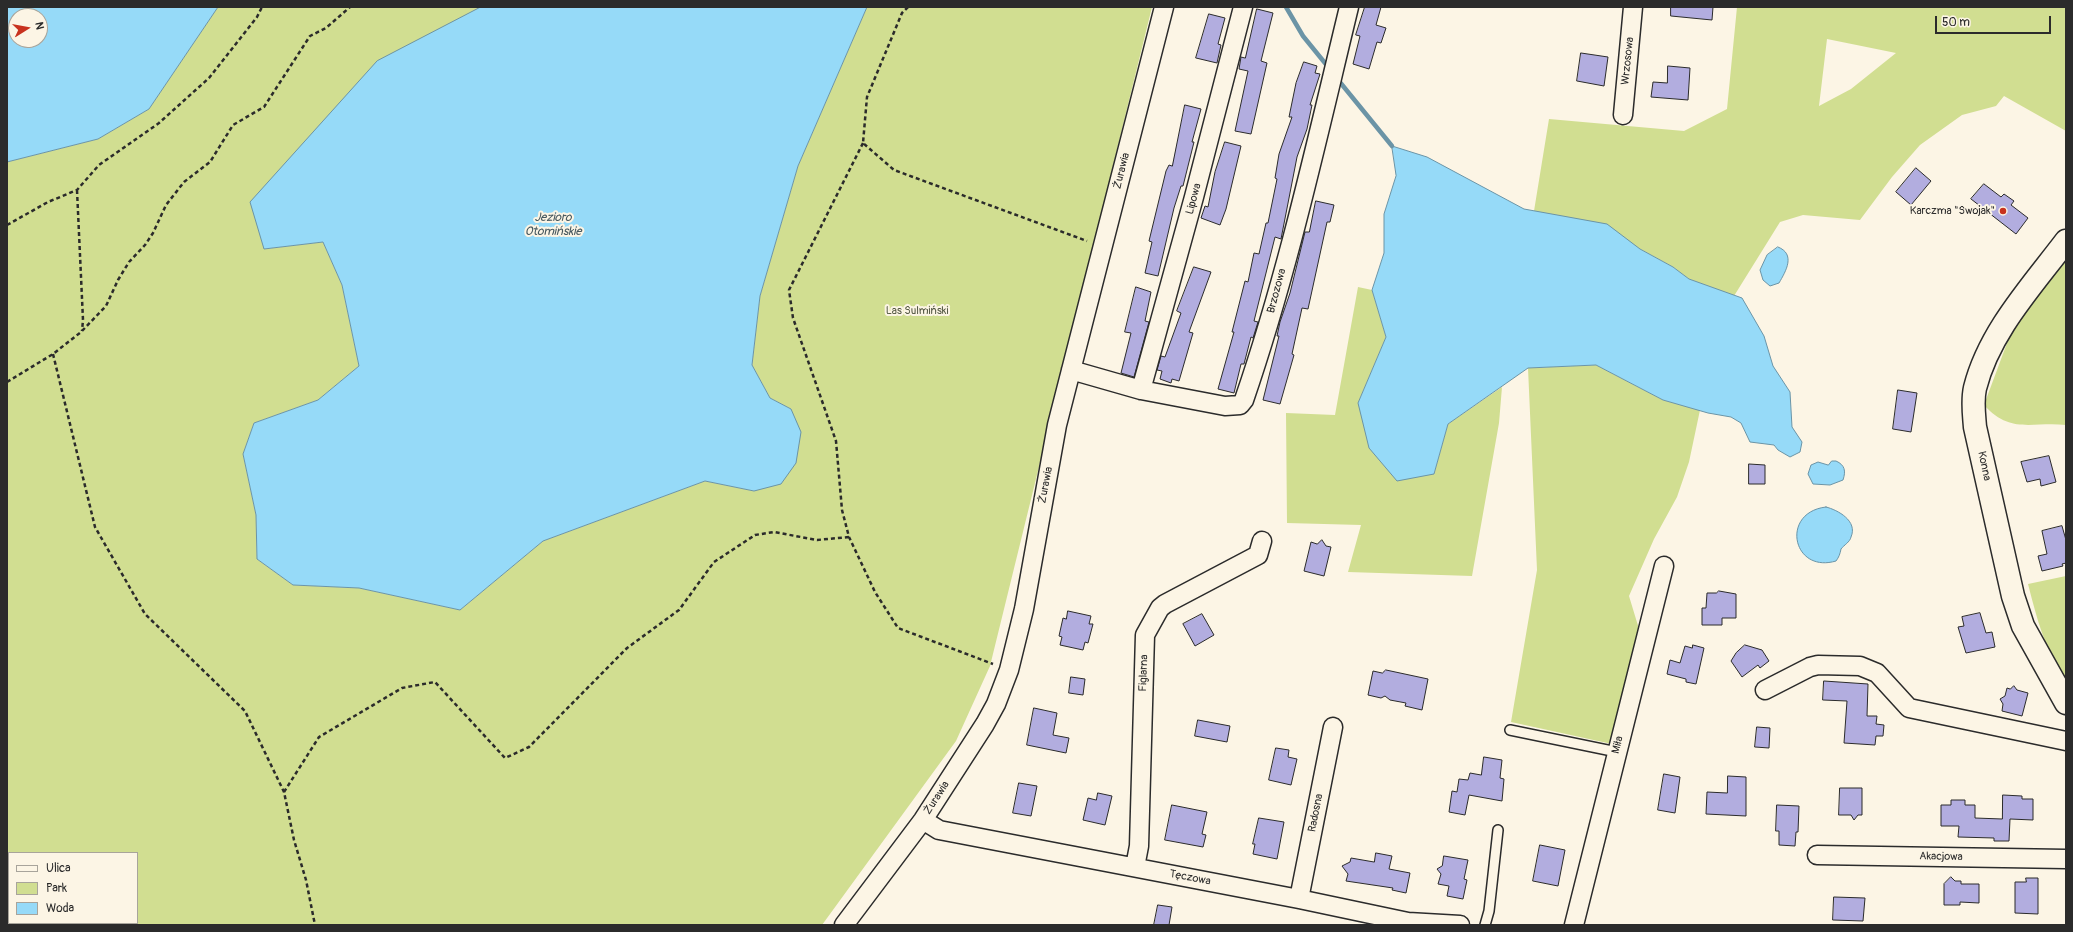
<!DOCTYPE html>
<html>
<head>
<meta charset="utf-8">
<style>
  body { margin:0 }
  #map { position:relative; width:2073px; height:932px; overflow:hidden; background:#fcf5e5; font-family:Pangolin,sans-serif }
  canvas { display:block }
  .frame { position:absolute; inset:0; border:8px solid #2b2b2b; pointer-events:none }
  .legend { position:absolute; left:8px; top:852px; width:130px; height:72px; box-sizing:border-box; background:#fcf5e5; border:1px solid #a8a49b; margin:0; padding:5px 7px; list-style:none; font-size:12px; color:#2b2b2b }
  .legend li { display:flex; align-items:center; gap:8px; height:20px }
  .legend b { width:20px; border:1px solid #a8a49b }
  .north { position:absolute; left:8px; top:8px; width:40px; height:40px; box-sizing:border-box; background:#fcf5e5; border:1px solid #a8a49b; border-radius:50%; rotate:79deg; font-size:11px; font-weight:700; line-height:16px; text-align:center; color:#2b2b2b }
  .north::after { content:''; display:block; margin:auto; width:14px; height:18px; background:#c8321e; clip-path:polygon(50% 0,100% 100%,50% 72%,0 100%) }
  .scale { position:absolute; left:1935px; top:16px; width:116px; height:18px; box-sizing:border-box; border:2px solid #2b2b2b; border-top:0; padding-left:5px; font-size:12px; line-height:14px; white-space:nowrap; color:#2b2b2b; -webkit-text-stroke:3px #fcf5e5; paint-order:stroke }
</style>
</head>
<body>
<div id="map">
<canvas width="2073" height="932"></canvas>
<div class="frame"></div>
<ul class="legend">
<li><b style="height:5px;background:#fcf5e5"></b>Ulica</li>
<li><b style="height:11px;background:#d1de91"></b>Park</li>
<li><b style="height:11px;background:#96daf8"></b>Woda</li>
</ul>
<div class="north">N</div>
<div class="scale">50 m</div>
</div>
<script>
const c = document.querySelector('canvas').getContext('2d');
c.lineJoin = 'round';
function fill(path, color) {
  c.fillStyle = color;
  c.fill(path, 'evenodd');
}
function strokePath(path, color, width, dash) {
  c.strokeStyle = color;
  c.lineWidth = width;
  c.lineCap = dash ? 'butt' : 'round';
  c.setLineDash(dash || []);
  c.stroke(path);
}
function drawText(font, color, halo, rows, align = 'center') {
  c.font = font + ' Pangolin,sans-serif';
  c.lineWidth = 4;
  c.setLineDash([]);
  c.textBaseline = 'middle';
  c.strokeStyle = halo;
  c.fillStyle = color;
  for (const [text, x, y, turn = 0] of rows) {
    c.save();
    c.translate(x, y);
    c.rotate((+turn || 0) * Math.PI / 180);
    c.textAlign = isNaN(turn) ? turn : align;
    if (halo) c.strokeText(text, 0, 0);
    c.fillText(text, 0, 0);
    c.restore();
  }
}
const green = new Path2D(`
  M218,7H481L453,23L264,249L323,242L342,285L359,366L318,400L254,423L243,454L256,515L257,559L293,585L359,588L460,610L543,541L705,481L754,491L791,409L770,398L752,365L760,296L798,166L867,7H1152L990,666L956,741L822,925H7V162L98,139L149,109ZM9,853H137V923H9Z
  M1737,7H2066V131L2004,96L1996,106L1962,115L1920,145L1892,177L1860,220L1803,215L1780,222L1734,296L1689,279L1673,267L1640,249L1534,211L1549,119L1684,131L1727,109ZM1827,39L1896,53L1851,89L1819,106Z
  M2066,256V425C2033,421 2011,435 1984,405L2010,335Z
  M1358,287L1372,290L1386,337L1358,403L1434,474L1448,424L1502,387L1499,423L1472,576L1348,572L1361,525L1287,523L1286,413L1335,415Z
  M1596,365L1663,400L1700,410L1689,462L1677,497L1654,539L1629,596L1639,629L1612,744L1511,722L1537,570L1528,368Z
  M2066,576V681C2045,650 2037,619 2028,584Z`);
const water = new Path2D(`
  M7,7H218L149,109L98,139L7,162ZM16,16H40V40H16Z
  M481,7H867L798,166L760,296L752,365L770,398L791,409L801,432L796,463L781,484L754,491L705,481L543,541L460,610L359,588L293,585L257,559L256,515L243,454L254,423L318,400L359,366L342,285L323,242L264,249L250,202L377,61Z
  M1392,146L1427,157L1524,209L1607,224L1640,249L1673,267L1689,279L1742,298L1764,336L1773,366L1790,392L1792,427L1802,442L1800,452L1790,457L1778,450L1774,445L1750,442L1741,423L1731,417L1708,413L1663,400L1596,365L1528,368L1448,424L1434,474L1397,481L1369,448L1358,403L1386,337L1372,290L1384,253V214L1396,176Z
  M1778,247C1796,254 1786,271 1779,283L1770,286L1763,280L1760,270L1767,255Z
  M1832,461H1836C1845,465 1846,471 1843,480L1830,485L1813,484L1808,474L1811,465L1818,462L1828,465Z
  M1826,507C1838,510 1858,521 1851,537C1850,542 1844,545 1841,549C1840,554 1839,557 1836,561C1792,574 1780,512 1826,507Z`);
const stream = new Path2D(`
  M1286,7L1303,36L1329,68
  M1339,81L1392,146`);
const building = new Path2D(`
  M1365,7H1381L1376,25L1386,28L1381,43L1377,42L1369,69L1353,64L1360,36L1356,35Z
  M1671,7H1713L1712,20L1671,16Z
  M1257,9L1273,13L1261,61L1267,63L1251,134L1235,131L1248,71L1239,69L1241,57L1245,58Z
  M1209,14L1225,18L1218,44L1221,45L1217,63L1196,58Z
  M1581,53L1608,57L1604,86L1577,81Z
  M1304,62L1317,66L1315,73L1320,74L1310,105H1312L1307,129L1297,157L1281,239L1275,237L1254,321L1258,322L1253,338L1251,337L1244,364H1241L1234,393L1218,389L1234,332H1232L1245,281L1248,282L1254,253L1259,254L1266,223H1268L1277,179L1275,178L1279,154L1292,117H1289L1296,83Z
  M1668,66L1690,68L1688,100L1651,97L1653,82L1667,83Z
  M1185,105L1201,109L1192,142H1194L1183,186H1181L1174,208L1158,276L1145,273L1152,242L1149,241L1166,171L1169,165L1172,166Z
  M1225,142L1241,146L1226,209L1220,225L1201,218L1205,206L1208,207L1215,172Z
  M1916,168L1931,181L1911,205L1896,192Z
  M1984,184L2001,197L2004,194L2014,201L2011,205L2028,218L2016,234L1971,199Z
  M1316,201L1334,205L1330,222H1327L1308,309L1302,308L1292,354L1294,355L1280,404L1263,400L1279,336H1277L1280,322L1290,293L1305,232H1309Z
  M1194,267L1211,272L1189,332L1193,333L1179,381L1172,379L1171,383L1160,379L1162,371L1157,370L1161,356L1165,357L1181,313L1177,311Z
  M1136,287L1151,292L1145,321L1149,322L1134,377L1121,373L1131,333L1125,332Z
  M1898,390L1917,393L1911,432L1893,429Z
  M2049,456L2056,482L2041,486L2040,479L2027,482L2021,462Z
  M1749,464L1765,465V484H1749Z
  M2062,526L2066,540V563L2062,564L2063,566L2042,571L2038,556L2047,554L2042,531Z
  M1322,540L1326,546L1331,547L1324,576L1304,571L1311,542L1317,544Z
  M1719,591L1736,594V618H1722V625H1702V608H1706L1707,593H1716Z
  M1068,611L1091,616L1089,624H1093L1088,643L1085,642L1083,650L1060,645L1062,637L1059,636L1063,618L1066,619Z
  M1980,613L1986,633L1992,632L1995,647L1966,653L1958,627L1964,626L1962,617Z
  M1202,614L1214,635L1195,646L1183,624Z
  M1693,645L1704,648L1696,684L1686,682V679L1667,674L1670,660L1680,663L1685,646L1692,648Z
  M1745,645L1762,650L1769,661L1760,668L1758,665L1742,677L1731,661L1736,653Z
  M1386,670L1428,679L1422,710L1405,706L1406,703L1390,700L1385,696L1381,698L1368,695L1373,671L1382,673Z
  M1071,677L1085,679L1083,695L1069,693Z
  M1824,681L1868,684L1867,716H1877L1876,724L1884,725L1883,736H1876L1875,745L1844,743L1847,701L1823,700Z
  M2014,686L2017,690L2028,693L2022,716L2002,711L2003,704L2000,699L2005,696L2007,688L2010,689Z
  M1034,708L1057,713L1053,735L1069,738L1066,753L1027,745Z
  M1198,720L1230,726L1227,742L1195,736Z
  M1757,727L1770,728L1769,748L1755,747Z
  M1276,748L1289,750L1288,757L1297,759L1291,785L1269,780Z
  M1484,757L1502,760L1500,778L1504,779L1502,801L1469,795L1465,815L1449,812L1452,791L1457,792L1459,779L1468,780L1470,773L1481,775Z
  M1664,774L1680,777L1675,813L1658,810Z
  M1728,776L1746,777V816L1706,814L1707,792L1727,793Z
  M1019,783L1037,786L1031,816L1013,813Z
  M1840,788H1862V815H1858L1854,820L1851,815H1839Z
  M1098,793L1112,796L1105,825L1083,820L1088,798L1096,800Z
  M2003,795L2022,796V799H2033V820L2010,819L2009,841H1994V838L1958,837L1959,826H1941V805H1951V800H1965V805H1975V818L2002,819Z
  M1172,805L1207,812L1202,834L1206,835L1203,847L1165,840Z
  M1777,805L1799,806L1798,832H1796L1795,846L1779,845V831H1776Z
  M1259,818L1284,822L1277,859L1253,854L1255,844H1253Z
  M1540,845L1565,850L1558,886L1533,881Z
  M1376,853L1392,856L1389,869L1410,873L1406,893L1392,890L1393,888L1346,881L1348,874L1342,866L1350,862L1351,858L1374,862Z
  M1444,856L1468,860L1464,879L1467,880L1463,899L1447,896L1449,886L1438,884L1441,874L1437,869L1442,866Z
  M1951,877L1955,881H1961V884H1979V903L1960,902V905H1944V884Z
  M2026,878H2038V914L2015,913V882H2026Z
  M1834,897L1865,898L1863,921L1833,920Z
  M1158,905L1172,907L1169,925H1154Z`);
const path = new Path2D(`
  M908,7L902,13L867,97L863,143L894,170L1087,241
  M863,143L789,290L793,318L836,441L842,510L849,537L875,592L898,628L993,664
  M77,190L83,320L82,331
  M7,225L48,202L77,190L99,165L159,123L209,78L257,17L262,7
  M53,354L95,527L145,614L245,711L284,792L294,840L306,880L315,925
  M7,382L53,354L81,332L106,306L118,280L129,262L145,245L153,233L166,205L184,182L210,162L233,125L264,107L310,36L326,28L350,7
  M284,792L319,737L402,688L435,682L505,758L529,747L627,648L679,610L714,562L755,535L774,532L817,540L849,537`);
const service = new Path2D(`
  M1510,730L1617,752
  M1485,925L1489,911L1498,830`);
const minor = new Path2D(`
  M1623,115L1633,7
  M1071,370L1141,390L1225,406L1240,405L1244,400C1288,272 1317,139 1349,7
  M1141,390L1194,197L1243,7
  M1765,690L1810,667L1818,665L1860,666L1877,673L1909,708L2066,741
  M923,820L939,830L1299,899L1408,922L1460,925
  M1817,855L2066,859
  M1135,867L1139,846L1145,635L1160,608L1165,604L1258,555L1262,541
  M1299,899L1333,727
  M844,925L923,820L985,724L996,704L1009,670L1024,609L1057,425L1164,7
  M1574,925L1664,566`);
const tertiary = new Path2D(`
  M2066,241C2032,286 1989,332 1975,388C1972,401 1974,414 1975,427L2013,596L2023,626L2066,703`);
const markers = [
  [2003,211,4,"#c8321e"]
];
const streetNames = [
  ["Wrzosowa",1628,61,-84],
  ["Żurawia",1122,171,-76],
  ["Lipowa",1194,199,-75],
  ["Brzozowa",1277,291,-75],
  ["Konna",1984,466,78],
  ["Żurawia",1046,485,-79],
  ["Figlarna",1144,673,-88],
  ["Miła",1618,745,-76],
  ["Żurawia",937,798,-57],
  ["Radosna",1316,813,-79],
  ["Akacjowa",1941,857,1],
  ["Tęczowa",1190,878,11]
];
const poiNames = [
  ["Karczma \"Swojak\"",1995,211]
];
const parkNames = [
  ["Las Sulmiński",917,311]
];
const waterNames = [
  ["Jezioro",553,218],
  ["Otomińskie",553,232]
];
fill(green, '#d1de91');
fill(water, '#96daf8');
strokePath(water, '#6b94a6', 1);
strokePath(stream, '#6b94a6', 4.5);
fill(building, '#b2addf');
strokePath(building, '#2b2b2b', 1);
strokePath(service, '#2b2b2b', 12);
strokePath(minor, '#2b2b2b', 21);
strokePath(tertiary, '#2b2b2b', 25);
strokePath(path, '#2b2b2b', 2.5, [4, 3]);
strokePath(service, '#fcf5e5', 9);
strokePath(minor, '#fcf5e5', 18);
strokePath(tertiary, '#fcf5e5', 22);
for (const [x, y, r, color] of markers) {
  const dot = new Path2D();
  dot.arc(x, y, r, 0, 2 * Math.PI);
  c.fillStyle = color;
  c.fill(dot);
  strokePath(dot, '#fcf5e5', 1.5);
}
drawText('11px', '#2b2b2b', '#fcf5e5', streetNames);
drawText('11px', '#2b2b2b', '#fcf5e5', poiNames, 'right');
drawText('11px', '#545844', '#fcf5e5', parkNames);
drawText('italic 12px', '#46575e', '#fcf5e5', waterNames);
</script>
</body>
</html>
